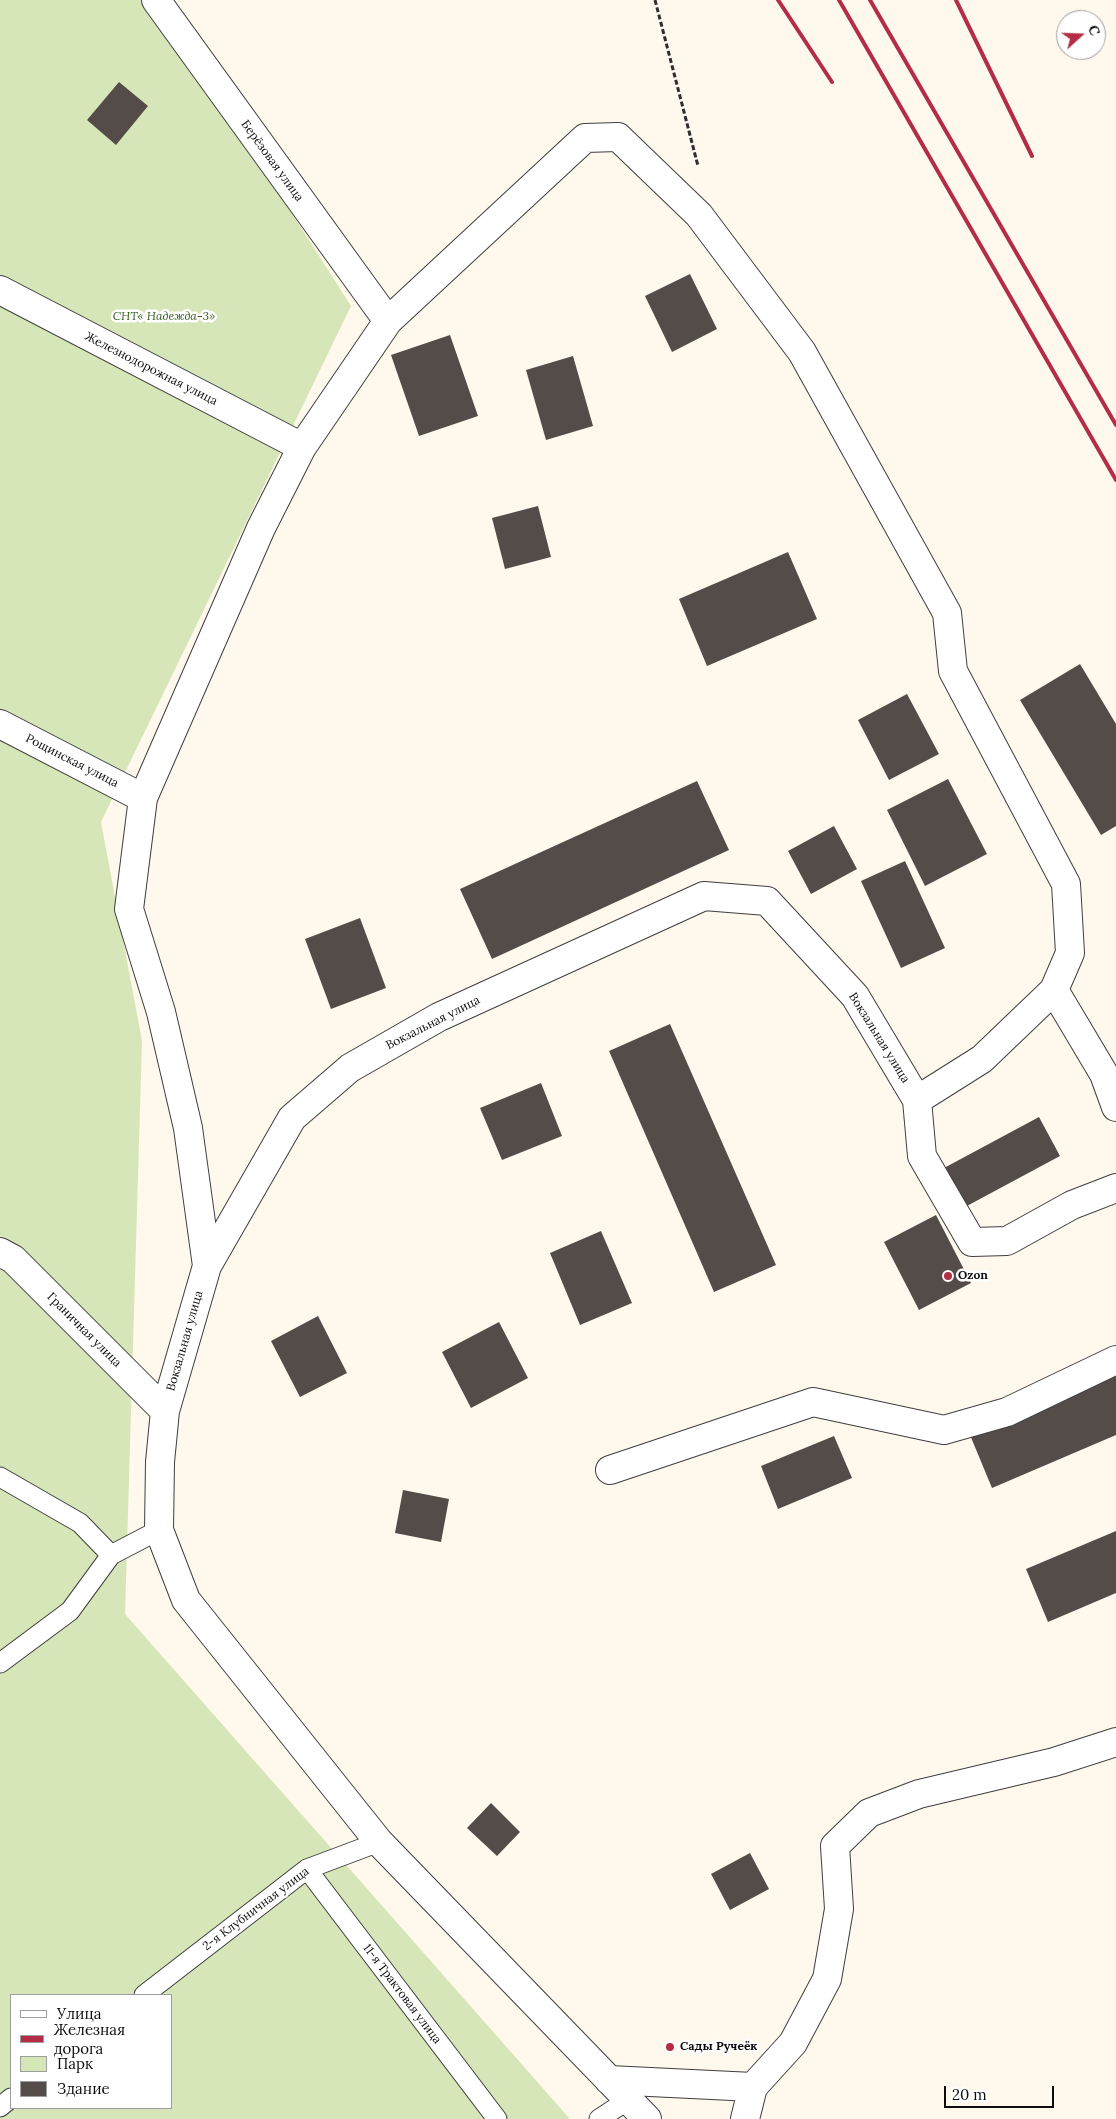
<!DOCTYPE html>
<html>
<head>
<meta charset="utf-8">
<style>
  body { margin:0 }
  #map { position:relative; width:1116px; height:2119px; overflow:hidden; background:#fef8ed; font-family:Lora,serif }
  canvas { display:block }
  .legend { position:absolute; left:10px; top:1994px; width:162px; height:115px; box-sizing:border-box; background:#fff; border:1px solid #9e9e9e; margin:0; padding:6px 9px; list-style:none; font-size:15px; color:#0c0c0c }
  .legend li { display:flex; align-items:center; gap:10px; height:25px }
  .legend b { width:25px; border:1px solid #9e9e9e }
  .north { position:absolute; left:1056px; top:10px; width:50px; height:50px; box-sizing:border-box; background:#fff; border:1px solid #9e9e9e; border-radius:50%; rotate:70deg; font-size:14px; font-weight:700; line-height:20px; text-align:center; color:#0c0c0c }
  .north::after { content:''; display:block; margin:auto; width:18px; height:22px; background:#b42d47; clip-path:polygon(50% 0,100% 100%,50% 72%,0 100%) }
  .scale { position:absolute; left:944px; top:2086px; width:110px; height:22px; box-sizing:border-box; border:2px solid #0c0c0c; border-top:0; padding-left:6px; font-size:15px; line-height:18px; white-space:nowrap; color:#0c0c0c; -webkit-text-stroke:4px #fff; paint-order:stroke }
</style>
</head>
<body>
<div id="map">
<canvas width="1116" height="2119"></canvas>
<ul class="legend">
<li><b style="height:6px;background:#fff"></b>Улица</li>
<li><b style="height:6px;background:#b42d47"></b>Железная дорога</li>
<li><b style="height:14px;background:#d7e6b8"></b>Парк</li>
<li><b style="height:14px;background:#544c49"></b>Здание</li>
</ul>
<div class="north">С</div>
<div class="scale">20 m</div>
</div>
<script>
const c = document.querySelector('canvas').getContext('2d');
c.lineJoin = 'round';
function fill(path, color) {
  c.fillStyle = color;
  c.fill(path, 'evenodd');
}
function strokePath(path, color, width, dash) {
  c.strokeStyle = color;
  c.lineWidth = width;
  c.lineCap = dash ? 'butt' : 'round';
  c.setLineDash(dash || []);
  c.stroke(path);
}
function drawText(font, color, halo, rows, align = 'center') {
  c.font = font + ' Lora,serif';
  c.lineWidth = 5;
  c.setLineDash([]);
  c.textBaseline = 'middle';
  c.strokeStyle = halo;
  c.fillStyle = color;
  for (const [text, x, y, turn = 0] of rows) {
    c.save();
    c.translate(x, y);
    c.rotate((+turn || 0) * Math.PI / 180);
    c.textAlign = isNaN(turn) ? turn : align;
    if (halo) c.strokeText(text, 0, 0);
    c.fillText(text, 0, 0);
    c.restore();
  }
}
const green = new Path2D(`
  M0,0H156L351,306L101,822L142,1041L125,1614L570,2119H0ZM11,1995H171V2108H11Z`);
const building = new Path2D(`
  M119,82L148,106L116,145L87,120Z
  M690,274L717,329L672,352L645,296Z
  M450,335L478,416L419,436L391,355Z
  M573,356L593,426L546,440L526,370Z
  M538,506L551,557L505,569L492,518Z
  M788,552L817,619L707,666L679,599Z
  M1080,664L1116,724V826L1101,835L1020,700Z
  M907,694L939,754L889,780L858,720Z
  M948,779L987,854L925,886L887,810Z
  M697,781L729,850L492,959L460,889Z
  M834,826L857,869L811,894L788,851Z
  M905,861L945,948L901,968L861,881Z
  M360,918L386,988L331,1009L305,939Z
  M670,1024L776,1265L714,1292L609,1051Z
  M541,1083L562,1136L502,1160L480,1108Z
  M1039,1117L1060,1156L965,1207L944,1168Z
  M936,1215L971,1283L919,1310L884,1242Z
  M601,1231L632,1303L580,1325L550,1253Z
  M318,1316L347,1373L300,1397L271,1341Z
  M499,1322L528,1378L471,1408L442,1352Z
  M1116,1373V1435L992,1488L970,1435Z
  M834,1436L852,1478L778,1509L761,1466Z
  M403,1490L449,1499L441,1542L395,1533Z
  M1116,1531V1593L1048,1622L1026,1569Z
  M491,1803L520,1832L497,1856L467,1828Z
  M750,1853L769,1889L730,1910L711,1874Z`);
const path = new Path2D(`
  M655,0L698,166`);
const service = new Path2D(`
  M0,1477L80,1523L111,1555
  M0,1663L70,1611L111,1555L159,1530
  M307,1869L497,2119
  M144,1995L307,1869L379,1842
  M0,2107L11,2098
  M599,2119L628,2100`);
const minor = new Path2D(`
  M156,0L388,321
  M0,290L302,447
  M0,724L143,798
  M1054,990L1104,1074L1116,1107
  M0,1252L13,1259L165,1411
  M207,1266L188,1128L161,1012L129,909L143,798L261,528L302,447L388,321L585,138L618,137L699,215L802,352L947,613L953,671L1066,884L1070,953L1054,990L982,1059L917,1100
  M610,1470L813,1402L944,1430L1007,1412L1116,1360
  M159,1530L160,1462L165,1411L207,1266L292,1118L350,1068L439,1017L704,896L767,901L855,996L917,1100L922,1156L972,1242L1007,1241L1072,1205L1116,1188
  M609,2080L753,2087L745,2119
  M753,2087L793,2043L827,1979L839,1909L835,1846L869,1813L919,1794L1054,1762L1116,1742`);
const tertiary = new Path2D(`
  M159,1530L186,1600L379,1842L647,2119`);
const rail = new Path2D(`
  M778,0L832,82
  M839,0L1116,480
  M870,0L1116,425
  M956,0L1032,156`);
const markers = [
  [948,1276,5,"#b42d47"],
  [670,2047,5,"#b42d47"]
];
const streetNames = [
  ["Берёзовая улица",272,161,54],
  ["Железнодорожная улица",151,369,27],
  ["Рощинская улица",72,761,27],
  ["Вокзальная улица",433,1023,-27],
  ["Вокзальная улица",879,1038,58],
  ["Граничная улица",84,1330,45],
  ["Вокзальная улица",185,1341,-74],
  ["2-я Клубничная улица",256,1909,-37],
  ["11-я Трактовая улица",402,1994,53]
];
const parkNames = [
  ["СНТ« Надежда-3»",164,317]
];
const poiNames = [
  ["Ozon",958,1276],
  ["Сады Ручеёк",680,2047]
];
fill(green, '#d7e6b8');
fill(building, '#544c49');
strokePath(service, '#3f3f3f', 21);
strokePath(minor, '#3f3f3f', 30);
strokePath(tertiary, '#3f3f3f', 30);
strokePath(path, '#2e2e2e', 3, [5, 2.5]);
strokePath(service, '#fff', 19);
strokePath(minor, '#fff', 28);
strokePath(tertiary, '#fff', 28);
strokePath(rail, '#b42d47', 4);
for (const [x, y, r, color] of markers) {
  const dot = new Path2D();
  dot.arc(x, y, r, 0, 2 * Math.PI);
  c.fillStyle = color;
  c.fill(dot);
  strokePath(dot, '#fff', 2);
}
drawText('12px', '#0c0c0c', '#fff', streetNames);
drawText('italic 12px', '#376021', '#fff', parkNames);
drawText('bold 12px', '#0c0c0c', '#fff', poiNames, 'left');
</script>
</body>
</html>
